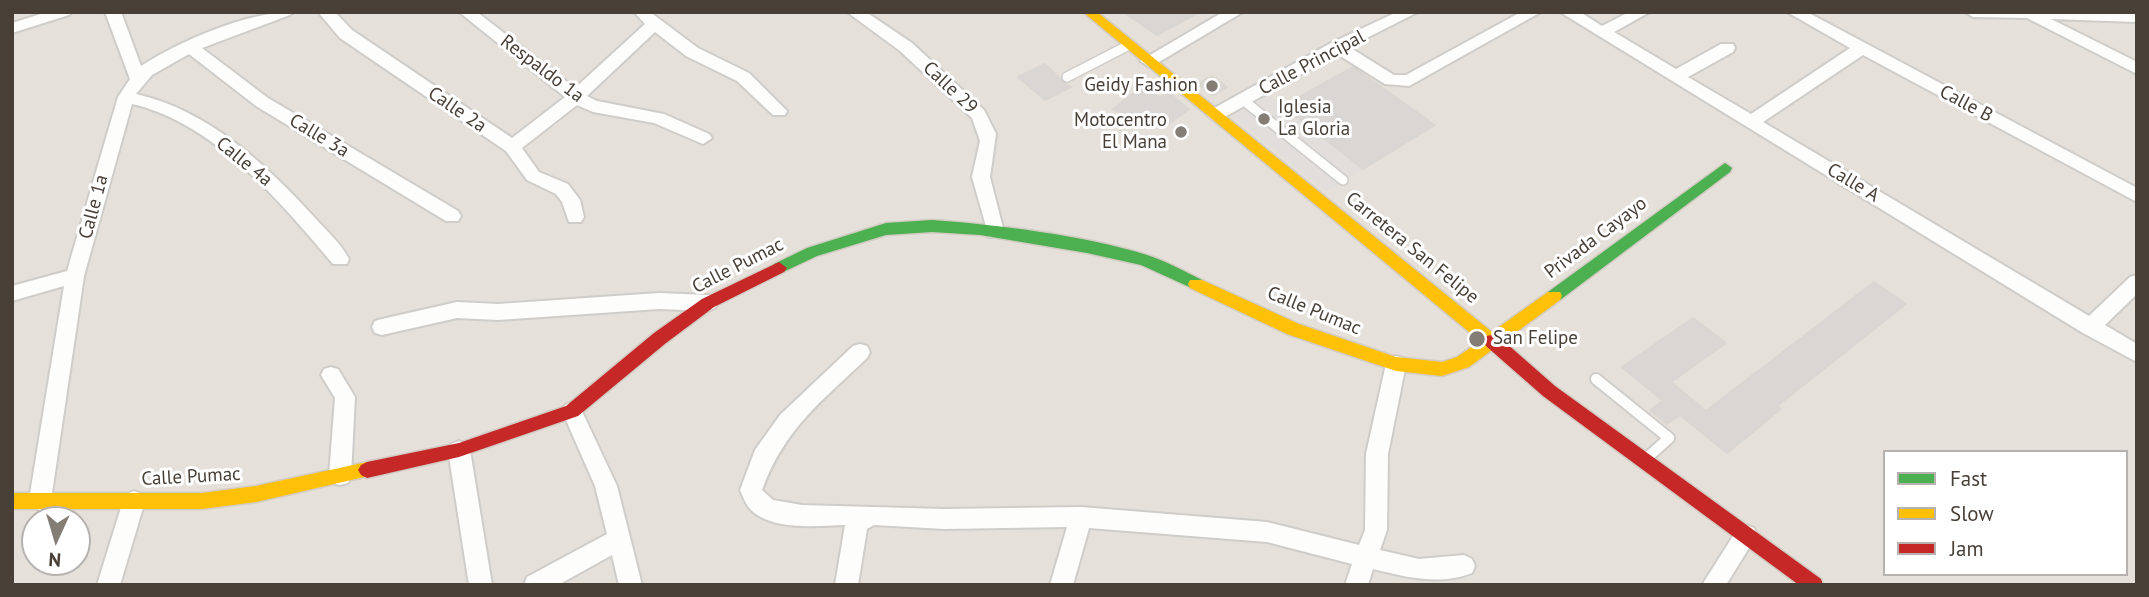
<!DOCTYPE html>
<html>
<head>
<meta charset="utf-8">
<style>
  body { margin:0 }
  #map { position:relative; width:2149px; height:597px; overflow:hidden; background:#f1efec; font-family:"PT Sans",sans-serif }
  canvas { display:block }
  .frame { position:absolute; inset:0; border:14px solid #483f37; pointer-events:none }
  .legend { position:absolute; left:1883px; top:450px; width:245px; height:126px; box-sizing:border-box; background:#fff; border:2px solid #b6b2af; margin:0; padding:9px 12px; list-style:none; font-size:21px; color:#483f37 }
  .legend li { display:flex; align-items:center; gap:14px; height:35px }
  .legend b { width:35px; border:2px solid #b6b2af }
  .north { position:absolute; left:21px; top:506px; width:70px; height:70px; box-sizing:border-box; background:#fff; border:2px solid #b6b2af; border-radius:50%; rotate:184deg; font-size:19px; font-weight:700; line-height:28px; text-align:center; color:#483f37 }
  .north::after { content:''; display:block; margin:auto; width:24px; height:32px; background:#837d76; clip-path:polygon(50% 0,100% 100%,50% 72%,0 100%) }
</style>
</head>
<body>
<div id="map">
<canvas width="2149" height="597"></canvas>
<div class="frame"></div>
<ul class="legend">
<li><b style="height:9px;background:#4caf50"></b>Fast</li>
<li><b style="height:9px;background:#ffc107"></b>Slow</li>
<li><b style="height:9px;background:#c62828"></b>Jam</li>
</ul>
<div class="north">N</div>
</div>
<script>
const c = document.querySelector('canvas').getContext('2d');
c.lineJoin = 'round';
function fill(path, color) {
  c.fillStyle = color;
  c.fill(path, 'evenodd');
}
function strokePath(path, color, width, dash) {
  c.strokeStyle = color;
  c.lineWidth = width;
  c.lineCap = dash ? 'butt' : 'round';
  c.setLineDash(dash || []);
  c.stroke(path);
}
function drawText(font, color, halo, rows, align = 'center') {
  c.font = font + ' "PT Sans",sans-serif';
  c.lineWidth = 6;
  c.setLineDash([]);
  c.textBaseline = 'middle';
  c.strokeStyle = halo;
  c.fillStyle = color;
  for (const [text, x, y, turn = 0] of rows) {
    c.save();
    c.translate(x, y);
    c.rotate((+turn || 0) * Math.PI / 180);
    c.textAlign = isNaN(turn) ? turn : align;
    if (halo) c.strokeText(text, 0, 0);
    c.fillText(text, 0, 0);
    c.restore();
  }
}
const residential = new Path2D(`
  M12,12H2137V585H12ZM1885,452H2126V574H1885ZM35,520H77V562H35Z`);
const parking = new Path2D(`
  M1269,96L1363,169L1326,191L1233,116Z`);
const building = new Path2D(`
  M1123,12H1200L1157,35Z
  M1045,64L1063,82L1071,87L1045,100L1018,77Z
  M1353,67L1435,125L1363,169L1283,106Z
  M1212,76L1227,87L1212,95L1198,84Z
  M1142,87L1160,98L1169,93L1189,109L1164,127L1153,118L1147,122L1137,116L1132,120L1113,109Z
  M1874,282L1906,304L1777,406L1781,409L1727,453L1680,415L1667,424L1650,410L1663,401L1622,367L1693,318L1726,343L1671,382L1706,411Z`);
const laneFar1 = new Path2D(`
  M1067,77L1129,45
  M1243,100L1343,180`);
const lane = new Path2D(`
  M1596,379L1669,438L1648,457`);
const street = new Path2D(`
  M47,12H72L69,15L12,33V23Z
  M105,12H121L141,66C180,41 246,12 293,12L290,15L202,48L268,98L458,211L461,216L458,221H446L256,106L189,54L152,75L136,94C208,110 267,165 315,218C327,231 341,244 349,259L347,264H333C282,203 213,122 132,104L84,276L51,500L48,507L40,510L32,507L29,500L64,286L12,301V286L67,271L118,97L130,79Z
  M318,12H335L352,30L512,138L565,97L459,12H477L575,88L645,24L634,12H650L698,48L749,73L787,111L785,115H773L737,81L686,56L655,32L587,96L597,101L664,114L709,134L712,138L703,144L654,123L593,112L577,105L522,148L539,172L568,184L580,200L584,217L581,222H569L562,202L556,194L527,180L506,151L340,38Z
  M847,12H866L912,43L984,110L996,134L990,177L1004,232L1001,237H989L972,177L980,141L972,118L900,51Z
  M1223,12H1243L1154,65L1148,66L1140,61Z
  M1397,12H1418L1349,47L1394,75H1406L1521,12H1541L1409,86L1385,84L1337,54L1221,119L1215,121L1207,115L1209,111L1331,43Z
  M1560,12H1580L1602,26L1629,12H1650L1614,32L1676,69L1721,44H1733L1735,48L1733,52L1688,77L1751,114L1850,48L1787,12H1807L2137,188V202L1863,55L1763,122L2089,316L2130,277L2137,275V294L2105,325L2137,344V362L2083,333Z
  M1965,12H2137V22L2051,19L2137,62V74L2027,18L1973,17Z
  M659,293L708,295L715,298L718,303L715,308L708,311L659,309L498,320L457,318L382,335L375,333L372,327L375,321L382,319L457,302L498,304Z
  M860,344L867,346L870,352L867,358C822,401 784,429 762,490L773,500L802,505L944,509L1081,507L1267,522L1359,545L1365,530L1366,454L1386,364L1389,358L1396,356L1403,358L1406,364L1388,454L1387,530L1380,550L1419,559L1464,555L1472,559L1475,566L1472,573C1439,586 1406,577 1373,569L1368,585H1345L1352,564L1267,542L1089,528L1073,585H1050L1067,527L944,529L874,525L867,529L858,585H835L845,525C818,526 773,531 751,510C746,505 743,497 740,490L755,450L780,415L853,346Z
  M331,367L338,369L355,397L351,476L348,483L340,485L332,483L329,476L335,398L321,375L324,369Z
  M572,402L579,405L617,486L642,585H619L612,555L558,585H524L527,577L607,534L595,486L562,411L565,405Z
  M459,441L467,444L470,450L492,585H469L448,450L451,444Z
  M134,491L142,494L145,501L120,585H97L123,501L126,494Z
  M1746,525L1754,528L1757,535L1726,585H1702L1738,528Z`);
const fast = new Path2D(`
  M1725,163L1732,168L1730,172L1560,300H1548L1546,296L1548,292Z
  M932,220C998,225 1083,235 1147,255C1166,261 1184,271 1202,280L1204,284L1202,288L1196,290L1141,265L1087,253L980,235L932,232L886,235L817,256L779,274L771,268L774,264L807,248L886,223Z`);
const slow = new Path2D(`
  M1083,12H1097L1492,332L1548,292H1560L1562,296L1560,300L1469,367L1442,376L1396,371L1287,334L1190,288L1188,284L1190,280H1202L1299,324L1396,357L1442,362L1457,357L1480,341Z
  M367,462L373,465L376,470L373,475L256,502L202,509H12V493H202L256,486Z`);
const jam = new Path2D(`
  M779,262L787,268L784,272L714,307L666,343L578,416L459,457L367,478L361,475L358,470L361,465L367,462L459,443L566,406L654,333L702,299Z
  M1492,335L1498,336L1555,386L1821,579L1823,585H1799L1543,396L1486,346L1484,341L1486,336Z`);
const markers = [
  [1212,86,7,"#837d76"],
  [1264,119,7,"#837d76"],
  [1181,132,7,"#837d76"],
  [1477,339,9,"#837d76"]
];
const streetNames = [
  ["Calle Principal",1312,63,-28],
  ["Respaldo 1a",542,69,37],
  ["Calle 29",950,88,43],
  ["Calle B",1966,104,28],
  ["Calle 2a",457,110,34],
  ["Calle 3a",319,136,31],
  ["Calle 4a",244,162,39],
  ["Calle A",1853,183,31],
  ["Calle 1a",94,207,-75],
  ["Privada Cayayo",1596,238,-37],
  ["Carretera San Felipe",1412,248,39],
  ["Calle Pumac",738,266,-27],
  ["Calle Pumac",1314,311,22],
  ["Calle Pumac",191,477,-3]
];
const poiNames = [
  ["Geidy Fashion",1198,86],
  ["Iglesia",1278,108,"left"],
  ["La Gloria",1278,130,"left"],
  ["Motocentro",1167,121],
  ["El Mana",1167,143],
  ["San Felipe",1493,339,"left"]
];
fill(residential, '#e5e0d9');
fill(parking, '#e1dedc');
fill(building, '#d9d6d3');
strokePath(building, '#dad6d2', 2);
strokePath(laneFar1, '#cfcdc9', 12);
strokePath(lane, '#cfcdc9', 14);
strokePath(street, '#cfcdc9', 4);
strokePath(fast, '#d2ccc4', 3);
strokePath(slow, '#d2ccc4', 3);
strokePath(jam, '#d2ccc4', 3);
strokePath(laneFar1, '#fdfdfc', 9);
strokePath(lane, '#fdfdfc', 10);
fill(street, '#fdfdfc');
fill(fast, '#4caf50');
fill(slow, '#ffc107');
fill(jam, '#c62828');
for (const [x, y, r, color] of markers) {
  const dot = new Path2D();
  dot.arc(x, y, r, 0, 2 * Math.PI);
  c.fillStyle = color;
  c.fill(dot);
  strokePath(dot, '#fff', 2.5);
}
drawText('19px', '#483f37', '#fff', streetNames);
drawText('19px', '#483f37', '#fff', poiNames, 'right');
</script>
</body>
</html>
